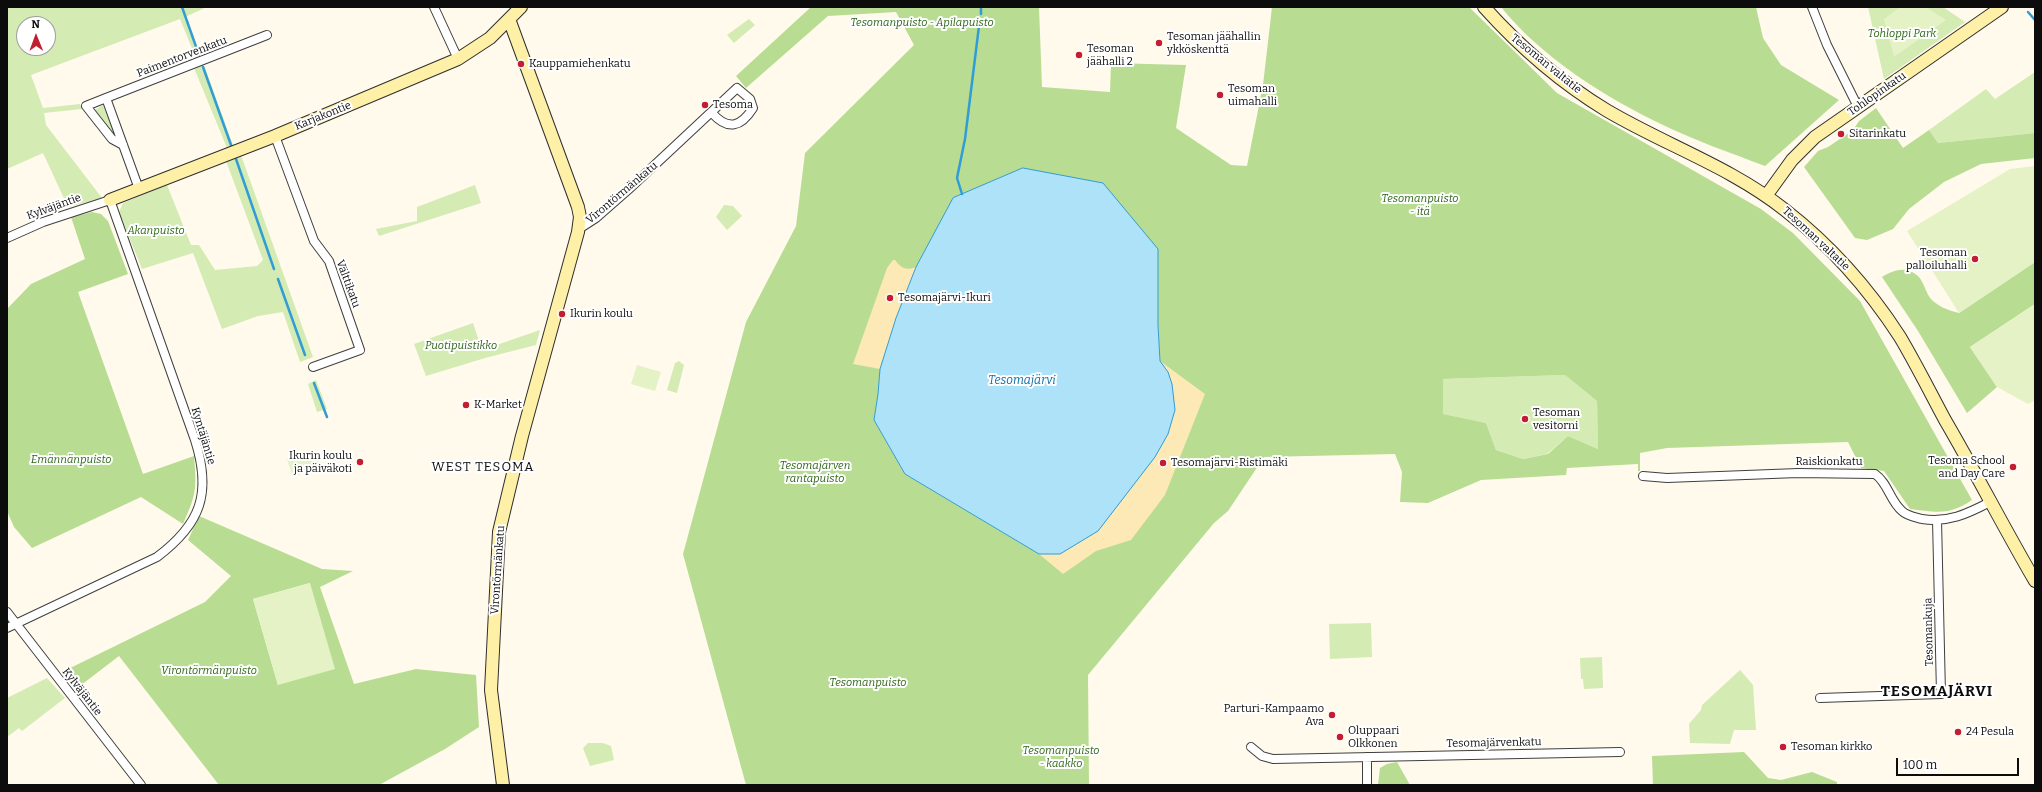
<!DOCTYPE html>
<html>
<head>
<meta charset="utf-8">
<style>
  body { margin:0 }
  #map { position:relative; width:2042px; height:792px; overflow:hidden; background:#fffaec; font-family:Bitter,serif }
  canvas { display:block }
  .frame { position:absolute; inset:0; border:8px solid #0c0c0c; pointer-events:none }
  .north { position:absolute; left:16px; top:16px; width:40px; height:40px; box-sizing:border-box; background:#fff; border:1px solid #9e9e9e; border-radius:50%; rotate:359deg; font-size:11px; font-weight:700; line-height:16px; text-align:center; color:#0c0c0c }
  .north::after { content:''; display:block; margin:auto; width:14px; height:18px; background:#c31e30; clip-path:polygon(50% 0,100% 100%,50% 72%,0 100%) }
  .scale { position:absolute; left:1896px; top:758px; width:123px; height:18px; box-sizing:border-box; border:2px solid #0c0c0c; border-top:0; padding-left:5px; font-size:12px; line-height:14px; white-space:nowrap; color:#0c0c0c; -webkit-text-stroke:3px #fff; paint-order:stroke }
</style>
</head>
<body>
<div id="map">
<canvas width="2042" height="792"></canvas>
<div class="frame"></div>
<div class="north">N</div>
<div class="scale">100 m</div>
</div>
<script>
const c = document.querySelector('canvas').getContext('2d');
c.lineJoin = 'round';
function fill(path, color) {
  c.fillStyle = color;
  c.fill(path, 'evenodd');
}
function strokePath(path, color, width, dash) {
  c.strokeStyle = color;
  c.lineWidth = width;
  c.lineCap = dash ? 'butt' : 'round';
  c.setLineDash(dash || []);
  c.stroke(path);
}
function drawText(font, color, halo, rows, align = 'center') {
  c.font = font + ' Bitter,serif';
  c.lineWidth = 4;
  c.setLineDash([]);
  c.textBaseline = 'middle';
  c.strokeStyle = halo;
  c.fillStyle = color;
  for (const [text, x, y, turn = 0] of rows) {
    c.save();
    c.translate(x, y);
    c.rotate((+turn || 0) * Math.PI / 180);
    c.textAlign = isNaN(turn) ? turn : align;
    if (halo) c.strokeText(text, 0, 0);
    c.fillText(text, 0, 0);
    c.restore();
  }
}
const green = new Path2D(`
  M7,7H207L185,17L199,57L196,58L180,19L31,75L43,108L80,104L82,109L44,113L46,125L102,198L68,207L43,153L7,169ZM24,24H48V48H24Z
  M1868,7H1943L1965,22L1884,79Z
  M749,19L755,25L734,43L727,35Z
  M204,65L233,145L227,148L194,68Z
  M2035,72V133L1938,143L1929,130L1986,89L1995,99Z
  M103,105L115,135V136L93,111Z
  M241,155L313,357L300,362L283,312L258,316L222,329L193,253L142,269L119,212L123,203L167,185L191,245H199L215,270L257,266L263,260L226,161Z
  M475,185L481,203L379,236L376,229L417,221V207Z
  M724,205L733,206L742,216L727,230L716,217Z
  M473,323L482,350L540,330L536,345L485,358L426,376L414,344Z
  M679,361L684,365L677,393L667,390L675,363Z
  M1565,375L1597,401L1598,449L1568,436L1547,454L1523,459L1496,450L1486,423L1442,414L1443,379Z
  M316,380L327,409L317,412L308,384Z
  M1371,623L1372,657L1330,659L1329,624Z
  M1602,657L1603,688L1584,689L1583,679H1581L1580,658Z
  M1740,670L1753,685L1756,730H1734L1730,744L1690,743L1689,724L1701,710L1702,705Z
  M47,678L65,698L22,731L19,728L7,737V698Z
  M588,743H603L611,746L614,760L590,766L583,748Z`);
const forest = new Path2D(`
  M811,7H1039L1042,87L1110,92L1111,63L1186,65L1176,128L1231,165L1247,166L1263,85L1272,7H1469L1557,93L1761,209L1793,233L1860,301L1972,500C1948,516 1937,512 1910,509L1884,471L1861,468L1848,442L1667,448L1640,453V471H1638V464L1567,468L1566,475L1481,480L1428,503L1400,502L1402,472L1395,454L1264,457L1228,511L1214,523L1088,675L1089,785H746L683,554L746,322L796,226L805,153L914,45L896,12L828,16L746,88L736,76ZM1023,168L1158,325L1160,361L1039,554L905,474L874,420L878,394L880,369L896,318L916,267L954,198ZM1565,375L1597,401L1598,449L1568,436L1548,454L1523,459L1496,450L1486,423L1443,414V379Z
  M1501,7H1756L1763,38L1781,65L1839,100L1765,166C1731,153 1696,141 1663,125C1606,98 1541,57 1501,7Z
  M1876,108L1903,148L1929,130L1938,143L2035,133V158L1981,164L1944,182L1909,209L1893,229L1867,240L1855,238L1804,167L1818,151L1828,147L1853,130L1859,121Z
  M92,212L101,214L108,221L128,274L78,292L143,474L194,456C197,489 196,495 183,524L141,497L32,548L14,527L7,511V309L31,284L85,259L71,217Z
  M2035,262V304L1970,347L1997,387L1967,413L1918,331L1882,277C1893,270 1907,265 1919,277C1924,283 1926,293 1931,299C1937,306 1950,311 1959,313Z
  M199,516L322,569L353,571L320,587L354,684L416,669L476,675L479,727L445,749L379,785H219L119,656L76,689L62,672L205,602L231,576L188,540ZM310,583L278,685L253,599Z
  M1744,752L1768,778L1781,780L1812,772L1837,782V785H1653L1652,756Z
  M1397,762L1410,785H1378L1380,768L1387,764Z`);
const sand = new Path2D(`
  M893,260H895C901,268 906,271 916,267L896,319L880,369L853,364L887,268Z
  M1160,361L1205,394L1165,495L1131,540L1096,551L1063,574L1039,554H1060L1098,531L1155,457L1168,434L1175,410L1172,384L1168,372Z`);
const pitch = new Path2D(`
  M1900,7H1926L1946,20L1894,57L1884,19Z
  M2035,166V262L1959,313L1907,231L2010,169Z
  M2035,304V400L2028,404L1997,387L1970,347Z
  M637,365L661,372L655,391L631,384Z
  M314,450L321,467L293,477L287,459Z
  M310,583L335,669L278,685L253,599Z`);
const water = new Path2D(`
  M1023,168L1103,183L1158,249V325L1160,361L1168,372L1172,384L1175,410L1168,434L1155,457L1098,531L1060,554H1039L905,474L874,420L878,394L880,369L896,318L916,267L953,198Z`);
const stream = new Path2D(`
  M182,7L199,55
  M2028,12L2035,20
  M981,14V7
  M203,67L231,145
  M236,159L274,269
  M962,194L957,178L965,139L979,26
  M278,279L305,355
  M314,383L327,417`);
const street = new Path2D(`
  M434,7L458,59
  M1812,7L1827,45L1858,107
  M106,98L86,106L112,139L123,145
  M275,136L314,241L329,261L360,350L313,367
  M139,189L106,98L267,35
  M579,229L596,218L629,189L737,88L750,99L753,108C741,127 728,131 712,113
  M7,238L43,222L110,200L195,440C212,493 201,524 157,557L7,628
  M1643,476L1667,478L1798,473L1875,474C1888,483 1890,501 1902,511C1907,516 1915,517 1922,519C1948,523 1967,514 1990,502
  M7,612L141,785
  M1820,698L1941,694L1937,520
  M1251,747L1262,756L1273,759L1620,752
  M1367,785V757`);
const secondary = new Path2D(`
  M1484,7C1519,46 1560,82 1606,110C1665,145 1731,167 1785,210C1830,245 1869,289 1900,337C1916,364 1930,392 1945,420C1976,473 2004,528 2035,581
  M1766,196L1792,160L1815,137L2002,7
  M110,200L275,136L458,59L490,38L521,7
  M503,785L491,690L499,532L522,436L578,232L580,217L578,207L509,19`);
const markers = [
  [1159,43,4,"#c31e30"],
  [1079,55,4,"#c31e30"],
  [521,64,4,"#c31e30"],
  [1220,95,4,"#c31e30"],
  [705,105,4,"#c31e30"],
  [1841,134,4,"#c31e30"],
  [1975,259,4,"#c31e30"],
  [890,298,4,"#c31e30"],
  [562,314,4,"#c31e30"],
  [466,405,4,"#c31e30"],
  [1525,419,4,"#c31e30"],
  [360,462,4,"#c31e30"],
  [1163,463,4,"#c31e30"],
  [2013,467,4,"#c31e30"],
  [1332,715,4,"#c31e30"],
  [1958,732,4,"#c31e30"],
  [1340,737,4,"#c31e30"],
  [1783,747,4,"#c31e30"]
];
const parkNames = [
  ["Tesomanpuisto - Apilapuisto",922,23],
  ["Tohloppi Park",1902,34],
  ["Tesomanpuisto",1420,199],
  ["- itä",1420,212],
  ["Akanpuisto",156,231],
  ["Puotipuistikko",461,346],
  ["Emännänpuisto",71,460],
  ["Tesomajärven",815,466],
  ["rantapuisto",815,479],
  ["Virontörmänpuisto",209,671],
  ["Tesomanpuisto",868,683],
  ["Tesomanpuisto",1061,751],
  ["- kaakko",1061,764]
];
const poiNames = [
  ["Tesoman jäähallin",1167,37],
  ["ykköskenttä",1167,50],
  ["Tesoman",1087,49],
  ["jäähalli 2",1087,62],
  ["Kauppamiehenkatu",529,64],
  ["Tesoman",1228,89],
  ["uimahalli",1228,102],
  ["Tesoma",713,105],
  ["Sitarinkatu",1849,134],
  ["Tesoman",1967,253,"right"],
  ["palloiluhalli",1967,266,"right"],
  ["Tesomajärvi-Ikuri",898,298],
  ["Ikurin koulu",570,314],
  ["K-Market",474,405],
  ["Tesoman",1533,413],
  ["vesitorni",1533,426],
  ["Ikurin koulu",352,456,"right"],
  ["ja päiväkoti",352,469,"right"],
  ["Tesoma School",2005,461,"right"],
  ["and Day Care",2005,474,"right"],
  ["Tesomajärvi-Ristimäki",1171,463],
  ["Parturi-Kampaamo",1324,709,"right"],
  ["Ava",1324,722,"right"],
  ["Oluppaari",1348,731],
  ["Olkkonen",1348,744],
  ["24 Pesula",1966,732],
  ["Tesoman kirkko",1791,747]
];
const streetNames = [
  ["Paimentorvenkatu",182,57,-21],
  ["Tesoman valtatie",1546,64,39],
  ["Tohlopinkatu",1877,94,-35],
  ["Karjakontie",323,116,-22],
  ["Virontörmänkatu",622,193,-40],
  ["Kylväjäntie",54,207,-20],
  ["Tesoman valtatie",1816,239,43],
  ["Välttikatu",348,284,70],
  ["Kyntäjäntie",203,436,73],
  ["Raiskionkatu",1829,462],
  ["Virontörmänkatu",498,570,-86],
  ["Tesomankuja",1929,632,-91],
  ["Kylväjäntie",82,692,52],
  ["Tesomajärvenkatu",1494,743,-1]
];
const waterNames = [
  ["Tesomajärvi",1022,381]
];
const quarterNames = [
  ["WEST TESOMA",483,467]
];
const districtNames = [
  ["TESOMAJÄRVI",1937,692]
];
fill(green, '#d4ebb4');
fill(forest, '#b8dd92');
fill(sand, '#fde9b5');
fill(pitch, '#e5f2c6');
fill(water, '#aee2f9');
strokePath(water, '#319dd4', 1);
strokePath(stream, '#319dd4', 2.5);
strokePath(street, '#3f3f3f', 10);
strokePath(secondary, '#2e2e2e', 14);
strokePath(street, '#fff', 8);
strokePath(secondary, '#fff0a7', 12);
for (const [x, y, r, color] of markers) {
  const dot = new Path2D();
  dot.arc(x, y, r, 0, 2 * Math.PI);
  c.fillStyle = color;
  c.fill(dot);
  strokePath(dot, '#fff', 1.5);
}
drawText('italic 11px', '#2f671a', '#fff', parkNames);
drawText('11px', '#0c0c0c', '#fff', poiNames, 'left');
drawText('11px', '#0c0c0c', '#fff', streetNames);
drawText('italic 12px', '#106da4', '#fff', waterNames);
c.letterSpacing = '1px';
drawText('13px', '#0c0c0c', '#fff', quarterNames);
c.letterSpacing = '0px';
c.letterSpacing = '1px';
drawText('bold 15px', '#0c0c0c', '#fff', districtNames);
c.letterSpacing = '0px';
</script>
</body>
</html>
